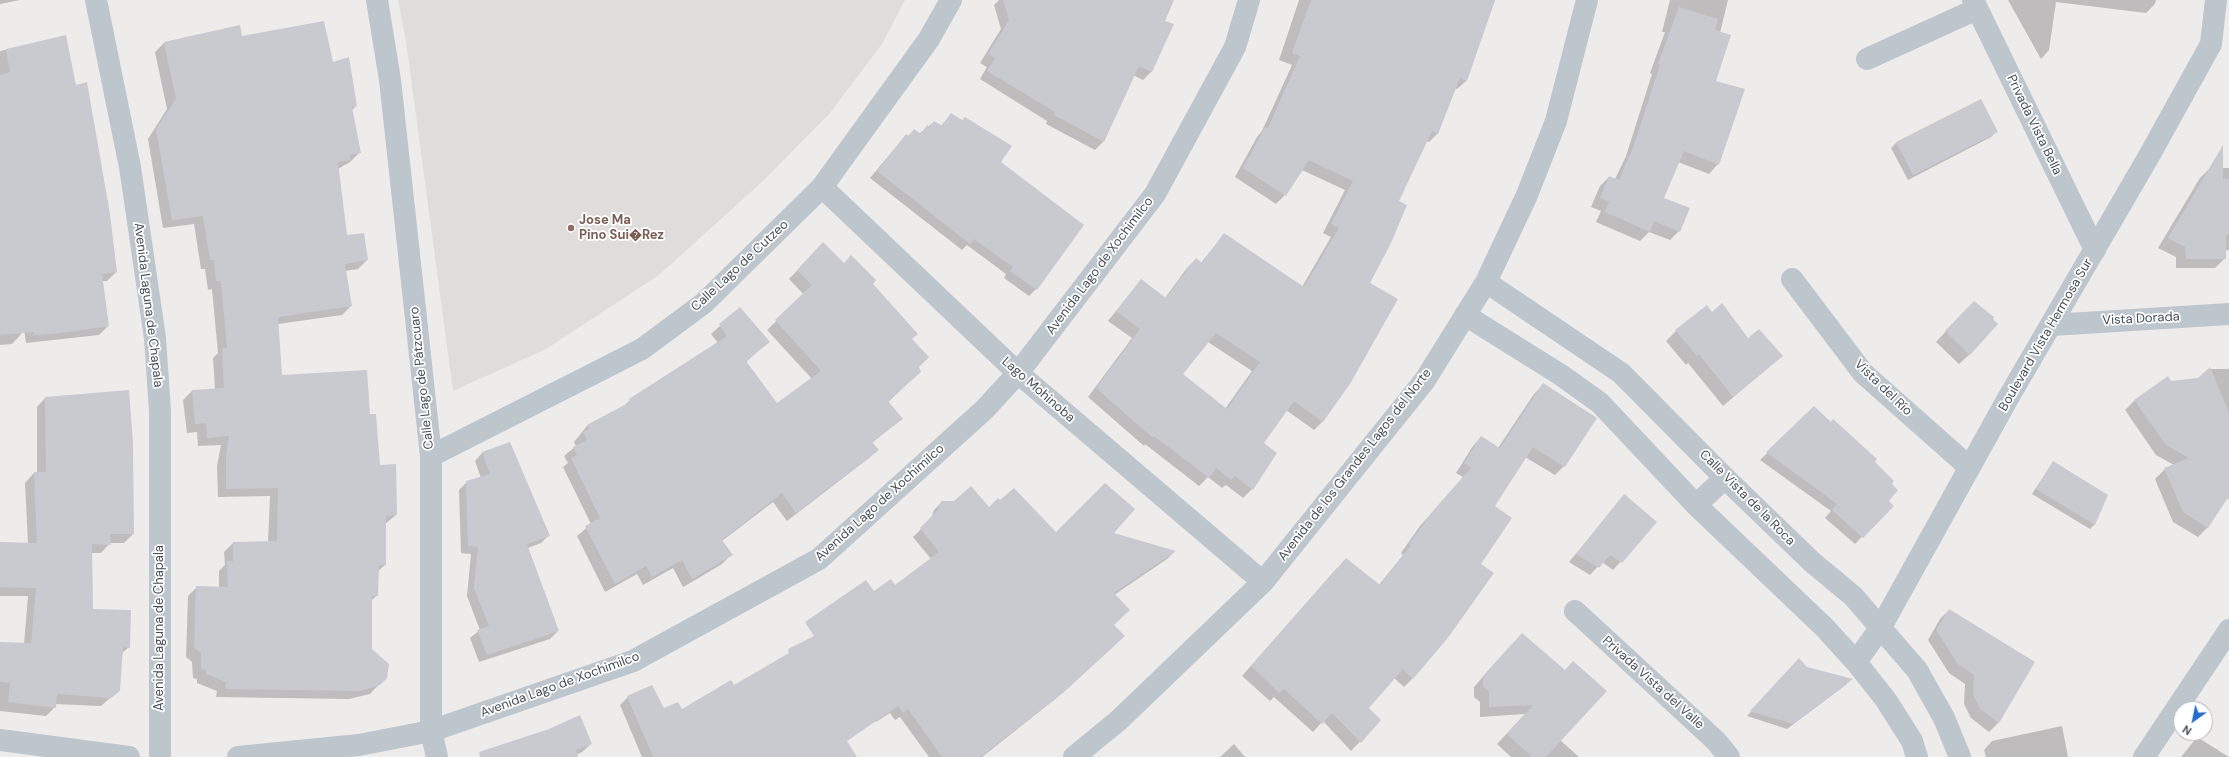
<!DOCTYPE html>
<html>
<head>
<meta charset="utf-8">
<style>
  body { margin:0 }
  #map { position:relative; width:2229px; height:757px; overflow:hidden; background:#eeebeb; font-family:"DM Sans",sans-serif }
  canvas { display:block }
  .north { position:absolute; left:2173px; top:701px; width:40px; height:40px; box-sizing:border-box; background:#fff; border:1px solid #b5b8bc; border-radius:50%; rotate:213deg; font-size:11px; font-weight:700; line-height:16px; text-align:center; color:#454e57 }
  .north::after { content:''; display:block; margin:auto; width:14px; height:18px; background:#256ace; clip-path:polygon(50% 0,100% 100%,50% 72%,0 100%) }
</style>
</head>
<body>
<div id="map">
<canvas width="2229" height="757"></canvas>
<div class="north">N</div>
</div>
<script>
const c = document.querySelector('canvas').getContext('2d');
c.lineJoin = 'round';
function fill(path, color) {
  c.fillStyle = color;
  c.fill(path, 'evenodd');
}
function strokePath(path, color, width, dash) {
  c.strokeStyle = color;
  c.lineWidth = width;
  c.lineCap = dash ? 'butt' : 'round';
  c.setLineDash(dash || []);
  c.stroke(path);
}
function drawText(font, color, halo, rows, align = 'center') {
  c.font = font + ' "DM Sans",sans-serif';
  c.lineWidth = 3.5;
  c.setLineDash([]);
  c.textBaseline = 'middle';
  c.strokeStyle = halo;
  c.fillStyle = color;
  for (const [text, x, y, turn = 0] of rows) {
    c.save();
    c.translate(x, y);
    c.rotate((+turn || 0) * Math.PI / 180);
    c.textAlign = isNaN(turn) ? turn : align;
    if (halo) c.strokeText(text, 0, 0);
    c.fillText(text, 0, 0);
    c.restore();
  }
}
const education = new Path2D(`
  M398,0H905L882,44L830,113L763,181L659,275L546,349L453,391L406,41Z`);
const shadow = new Path2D(`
  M0,0H20L0,4Z
  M999,0H1173L1163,22L1172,25L1151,72L1143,80L1133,75L1103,142L1095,150L1046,124L1047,121L980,79L987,67L980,63L1001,29L994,5Z
  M1299,0H1495L1466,81L1457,89L1455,88L1438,133L1429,142L1426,141L1398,201L1323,421L1314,430L1286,410L1262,443L1275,453L1252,489L1243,498L1226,485L1222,488L1208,477L1199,486L1145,444L1144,446L1088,397L1132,338L1108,321L1141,280L1165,298L1187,268L1196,259L1201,263L1224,234L1302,287L1331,237L1323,233L1345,190L1302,170L1285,195L1276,204L1235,177L1257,137L1262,131L1292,65L1279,60ZM1208,342L1252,371L1225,409L1182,374Z
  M1670,0H1728L1720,33L1715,81L1718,164L1709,174L1678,162L1662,198L1679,231L1670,240L1649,232L1640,241L1596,222L1601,211L1591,207L1600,186L1609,177L1615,179L1626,156L1652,74L1650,73L1665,32H1662Z
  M2008,0H2156L2155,4L2146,13L2056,2L2049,50L2041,59Z
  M239,27L241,37L332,64L356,106L351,111L359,153L350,162L338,169L346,236L367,260L358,269L345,271L351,306L342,315L278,324L281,376L369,415L379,466L396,515L385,524V565L377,572V595L371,601V649L386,677L370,694L349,699L216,697L217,691L197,683V679L193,678L192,662L186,657L188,596L197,587H219V571L225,565L224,552L233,543L268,542L270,496L218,497L217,466L221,445L198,446L197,432L187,433L183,400L192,391L215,389L213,358L218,353L212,289L208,290L205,269H201L194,224L163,228L148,139L167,109L155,52L164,43Z
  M65,37L116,272L107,281H102L108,326L99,335L26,343L3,185H0V51Z
  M1981,100L1996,132L1991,137L1908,180L1891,148L1896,143Z
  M951,114L962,121L999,162L1036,289L1029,296L1004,278L1006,274L967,245L962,250L870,178L906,135L908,136L914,130L919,134L934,122L941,126Z
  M2210,168H2229V250H2225V258L2215,268H2176V257L2158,248L2200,178Z
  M823,244L844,264L871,284L911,339L920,372L888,402L901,419L872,443L878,450L869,458L787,521L773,502L722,541L731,555L722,564L697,579L683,587L673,568L643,585L637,574L605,592L577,536L591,524L563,467L568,463L564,456L576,446L574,442L587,426L623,407L630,400L718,343L711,334L740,308L768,342L746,362L777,404L812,379L767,330L804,295L789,279Z
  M0,285L23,332L12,344L0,345Z
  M1964,312L1970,354L1959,364L1936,342Z
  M1712,314L1748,339L1782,356L1723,406L1688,363L1686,365L1666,341L1676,331Z
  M2209,369H2229V499L2227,498L2208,527L2198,537L2173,522L2155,479L2165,469L2174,465L2156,455L2125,410L2134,401L2171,382L2199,379Z
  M1543,385L1564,466L1555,475L1525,457L1493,506L1479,564L1413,678L1404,687L1394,678L1367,708L1380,720L1351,751L1323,721L1313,732L1274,697L1270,701L1242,676L1337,568L1379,585L1403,555L1401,553L1420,526L1463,477L1456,473L1473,446L1481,437L1498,448L1534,394Z
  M46,397L133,534L124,543H110L101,553H91L92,610L129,647L121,654L119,690L101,706L55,704V707L46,716L0,711V643L24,644L28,596H0V543H28L25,483L34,473H37V407Z
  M1814,408L1873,462L1887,501L1892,506L1855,544L1825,518L1831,511L1760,460Z
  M509,443L549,535L541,543L528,548L558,631L550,639L479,662L470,638L480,630L467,596L471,554L461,553L459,490L467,482L481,478L475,461L482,453Z
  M2053,462L2095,524L2090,529L2032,494Z
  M1625,495L1656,522L1613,570L1602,562L1590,575L1569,562Z
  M942,502L989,508L1056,534L1112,533L1174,552L1167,559L1114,595L1113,625L1116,643L1054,700L982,757H929L900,717L895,720L890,713L876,722L807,625L814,617L874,592L895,586L931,559L913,537L931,519L934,510Z
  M1949,610L2034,662L1998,723L1989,732L1971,718L1964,704L1965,684L1949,673L1928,640L1940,619Z
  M1512,644L1565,671L1560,740L1579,757H1511L1497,744L1525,714L1480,717V702L1474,697V687Z
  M1794,665L1847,684L1787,729L1747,716Z
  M734,686L855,757H642L620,705L628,697L663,709L681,711Z
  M2062,726L2068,757H1986L1984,750L1992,741Z
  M2197,737L2229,757H2181Z
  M591,744L582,752L576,755L577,757H485Z
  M1234,744L1245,757H1220Z`);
const building = new Path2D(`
  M1003,0H1174L1165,21L1174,24L1152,72L1139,66L1104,142L1054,115L1055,112L987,71L995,58L988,54L1009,20Z
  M1311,0H1495L1467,81L1460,78L1438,134L1432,131L1399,201L1407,205L1391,243L1370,283L1398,299L1350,384L1323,422L1294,401L1264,443L1277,453L1253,490L1235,476L1231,480L1216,468L1209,478L1154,436L1153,438L1096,388L1140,329L1116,311L1141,279L1166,298L1196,258L1202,263L1224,233L1304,287L1339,228L1331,224L1353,181L1309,160L1286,196L1243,168L1265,127L1268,128L1300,56L1292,53ZM1216,333L1260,362L1227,409L1183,374Z
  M1679,7L1718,19L1715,30L1731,35L1716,81L1745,89L1719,165L1684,151L1664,198L1690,208L1680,232L1654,221L1650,232L1605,212L1609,202L1600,198L1609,176L1619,180L1634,145L1660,65L1658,64Z
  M324,21L333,62L349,57L357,106L352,107L361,153L350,155V160L338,162L347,235L364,233L368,260L345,264L352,306L278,317L282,375L367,370L370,414H376L380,465L396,464L397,515L386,516V565H379L378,596H372V649L389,664L387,678L380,685L359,691L225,689L226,682L206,674V670L201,669V653L194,648L196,586L228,587L227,561H233V542L277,541L278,488L226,489V456L229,436L207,438L206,423L195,424L192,390L224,388L222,348H227L221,281H216L214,260H210L203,216L172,220L156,129L176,99L164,42L240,25L242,36Z
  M66,35L76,85L87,82L110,214L117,272L102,274L109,326L61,333L34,335V332L0,335V75L10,72L6,49Z
  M1981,99L1998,132L1913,175L1896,142Z
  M951,113L962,120L965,117L1012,146L1001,162L1084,225L1037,290L1010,271L1013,267L974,239L970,244L877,171L906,134L909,136L914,129L921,134L927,125L930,127L934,121L942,126Z
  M2223,145V179H2229V235H2226V259H2186L2185,247L2168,238Z
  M823,242L844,263L851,255L876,280L873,284L918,334L912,339L929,357L919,367L921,372L888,401L903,419L872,442L879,450L796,513L782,493L722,540L733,555L707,570L692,579L682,560L652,577L646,566L615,584L585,526L600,518L571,458L577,455L573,447L587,440L583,432L589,429L587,425L630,402L629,399L727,336L719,324L740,307L770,342L746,361L777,403L821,371L775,320L812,285L797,270Z
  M1974,301L1994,317L1993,319L1998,324L1970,355L1945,331Z
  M1722,303L1748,338L1759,329L1783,356L1733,397L1699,354L1697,356L1675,330L1707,305L1712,312Z
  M2210,367L2229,413V496L2208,528L2183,512L2164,468L2189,458L2166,445L2134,400L2168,376L2171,381L2198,378Z
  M1543,383L1597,418L1565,467L1533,447L1495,506L1512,518L1481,564L1494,573L1447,639L1413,679L1403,669L1369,708L1381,720L1361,743L1332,713L1322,724L1284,689L1279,693L1251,666L1346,558L1380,585L1411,545L1409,544L1429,516L1471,468L1464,463L1481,436L1500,448Z
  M129,390L133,442L134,534H110L111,545L92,544L93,609L131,610L130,648L123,647L120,691L111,698L57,694L56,708L8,702L10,683L0,682V642L31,643L36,588L0,587V542L37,543L34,472H46L45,397Z
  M1814,406L1831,422L1833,419L1877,459L1875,462L1894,481L1892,484L1898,490L1889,501L1894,506L1863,538L1832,510L1837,504L1766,452Z
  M510,442L550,536L527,544L559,631L487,655L477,630L489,626L474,588L478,547L468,546L466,481L490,474L482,452Z
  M2053,461L2108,495L2095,525L2036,489Z
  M1105,483L1135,509L1114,533L1176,551L1114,593L1130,610L1114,625L1125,636L1063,693L980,757H942L908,709L903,713L898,706L847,741L857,757H653L627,696L652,685L664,708L678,702L682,709L731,680L734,685L789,653L788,649L814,636L805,622L866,580L874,591L891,579L895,585L939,552L920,528L938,510L941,501H954L971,486L989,507L998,498L1000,500L1014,488L1056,532Z
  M1624,494L1657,522L1622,563L1610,555L1599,568L1576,554Z
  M1949,609L2035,662L1999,723L1980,709L1973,694L1974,675L1958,664L1936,630Z
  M1522,633L1565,670L1573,661L1607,691L1546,757H1532L1507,734L1533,705L1489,707V692L1483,686V676Z
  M1799,658L1807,667L1853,679L1793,724L1750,711Z
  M580,715L592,744L576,750L578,757H480L479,752L549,729Z`);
const minor = new Path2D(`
  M96,0L130,167L155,338L160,411V757
  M377,0L390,80L431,456V731L437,757
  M1973,0L2095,250
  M1867,59L1977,9
  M822,187L1018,373L1263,582
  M1792,279L1863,373L1969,467
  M1486,282L1621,373L1725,478L1812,562L1853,596L1917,670L1944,718L1960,757
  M1465,315L1561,375L1600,403L1696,505L1824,627L1856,662L1886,700L1912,741L1917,757
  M2052,325L2229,314
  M431,456L642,349L704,303L822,187L929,39L951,0
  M1696,505L1725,478
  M1575,611L1716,741L1729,757
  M1856,662L1881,627L2007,400L2149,156L2211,44L2216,0
  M0,740L129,757
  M238,757L359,745L431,731L633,661L819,559L985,409L1018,373L1155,194L1235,47L1249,0
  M1074,757L1119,720L1263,582L1425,380L1486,282L1527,195L1556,121L1587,0
  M2144,757L2229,630`);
const markers = [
  [571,228,4,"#8d6e63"]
];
const streetNames = [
  ["Privada Vista Bella",2034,125,64],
  ["Calle Lago de Cutzeo",740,266,-43],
  ["Avenida Lago de Xochimilco",1100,266,-53],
  ["Avenida Laguna de Chapala",148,305,83],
  ["Vista Dorada",2141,319,-3],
  ["Boulevard Vista Hermosa Sur",2046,335,-60],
  ["Calle Lago de Pátzcuaro",422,378,-96],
  ["Vista del Río",1883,388,44],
  ["Lago Mohinoba",1038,390,41],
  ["Avenida de los Grandes Lagos del Norte",1355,465,-52],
  ["Calle Vista de la Roca",1747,498,45],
  ["Avenida Lago de Xochimilco",880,503,-42],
  ["Avenida Laguna de Chapala",160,628,-90],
  ["Privada Vista del Valle",1653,683,42],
  ["Avenida Lago de Xochimilco",560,685,-20]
];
const educationNames = [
  ["Jose Ma",579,221],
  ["Pino Sui�Rez",579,236]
];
fill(education, '#dfdcdc');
fill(shadow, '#0003');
fill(building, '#c8cad0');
strokePath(minor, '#bdc5cd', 22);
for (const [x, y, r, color] of markers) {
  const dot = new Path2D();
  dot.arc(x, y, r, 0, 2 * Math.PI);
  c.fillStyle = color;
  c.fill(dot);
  strokePath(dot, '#fff', 1.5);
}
drawText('13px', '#454e57', '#fff', streetNames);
drawText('bold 13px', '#785e54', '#fff', educationNames, 'left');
</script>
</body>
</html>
